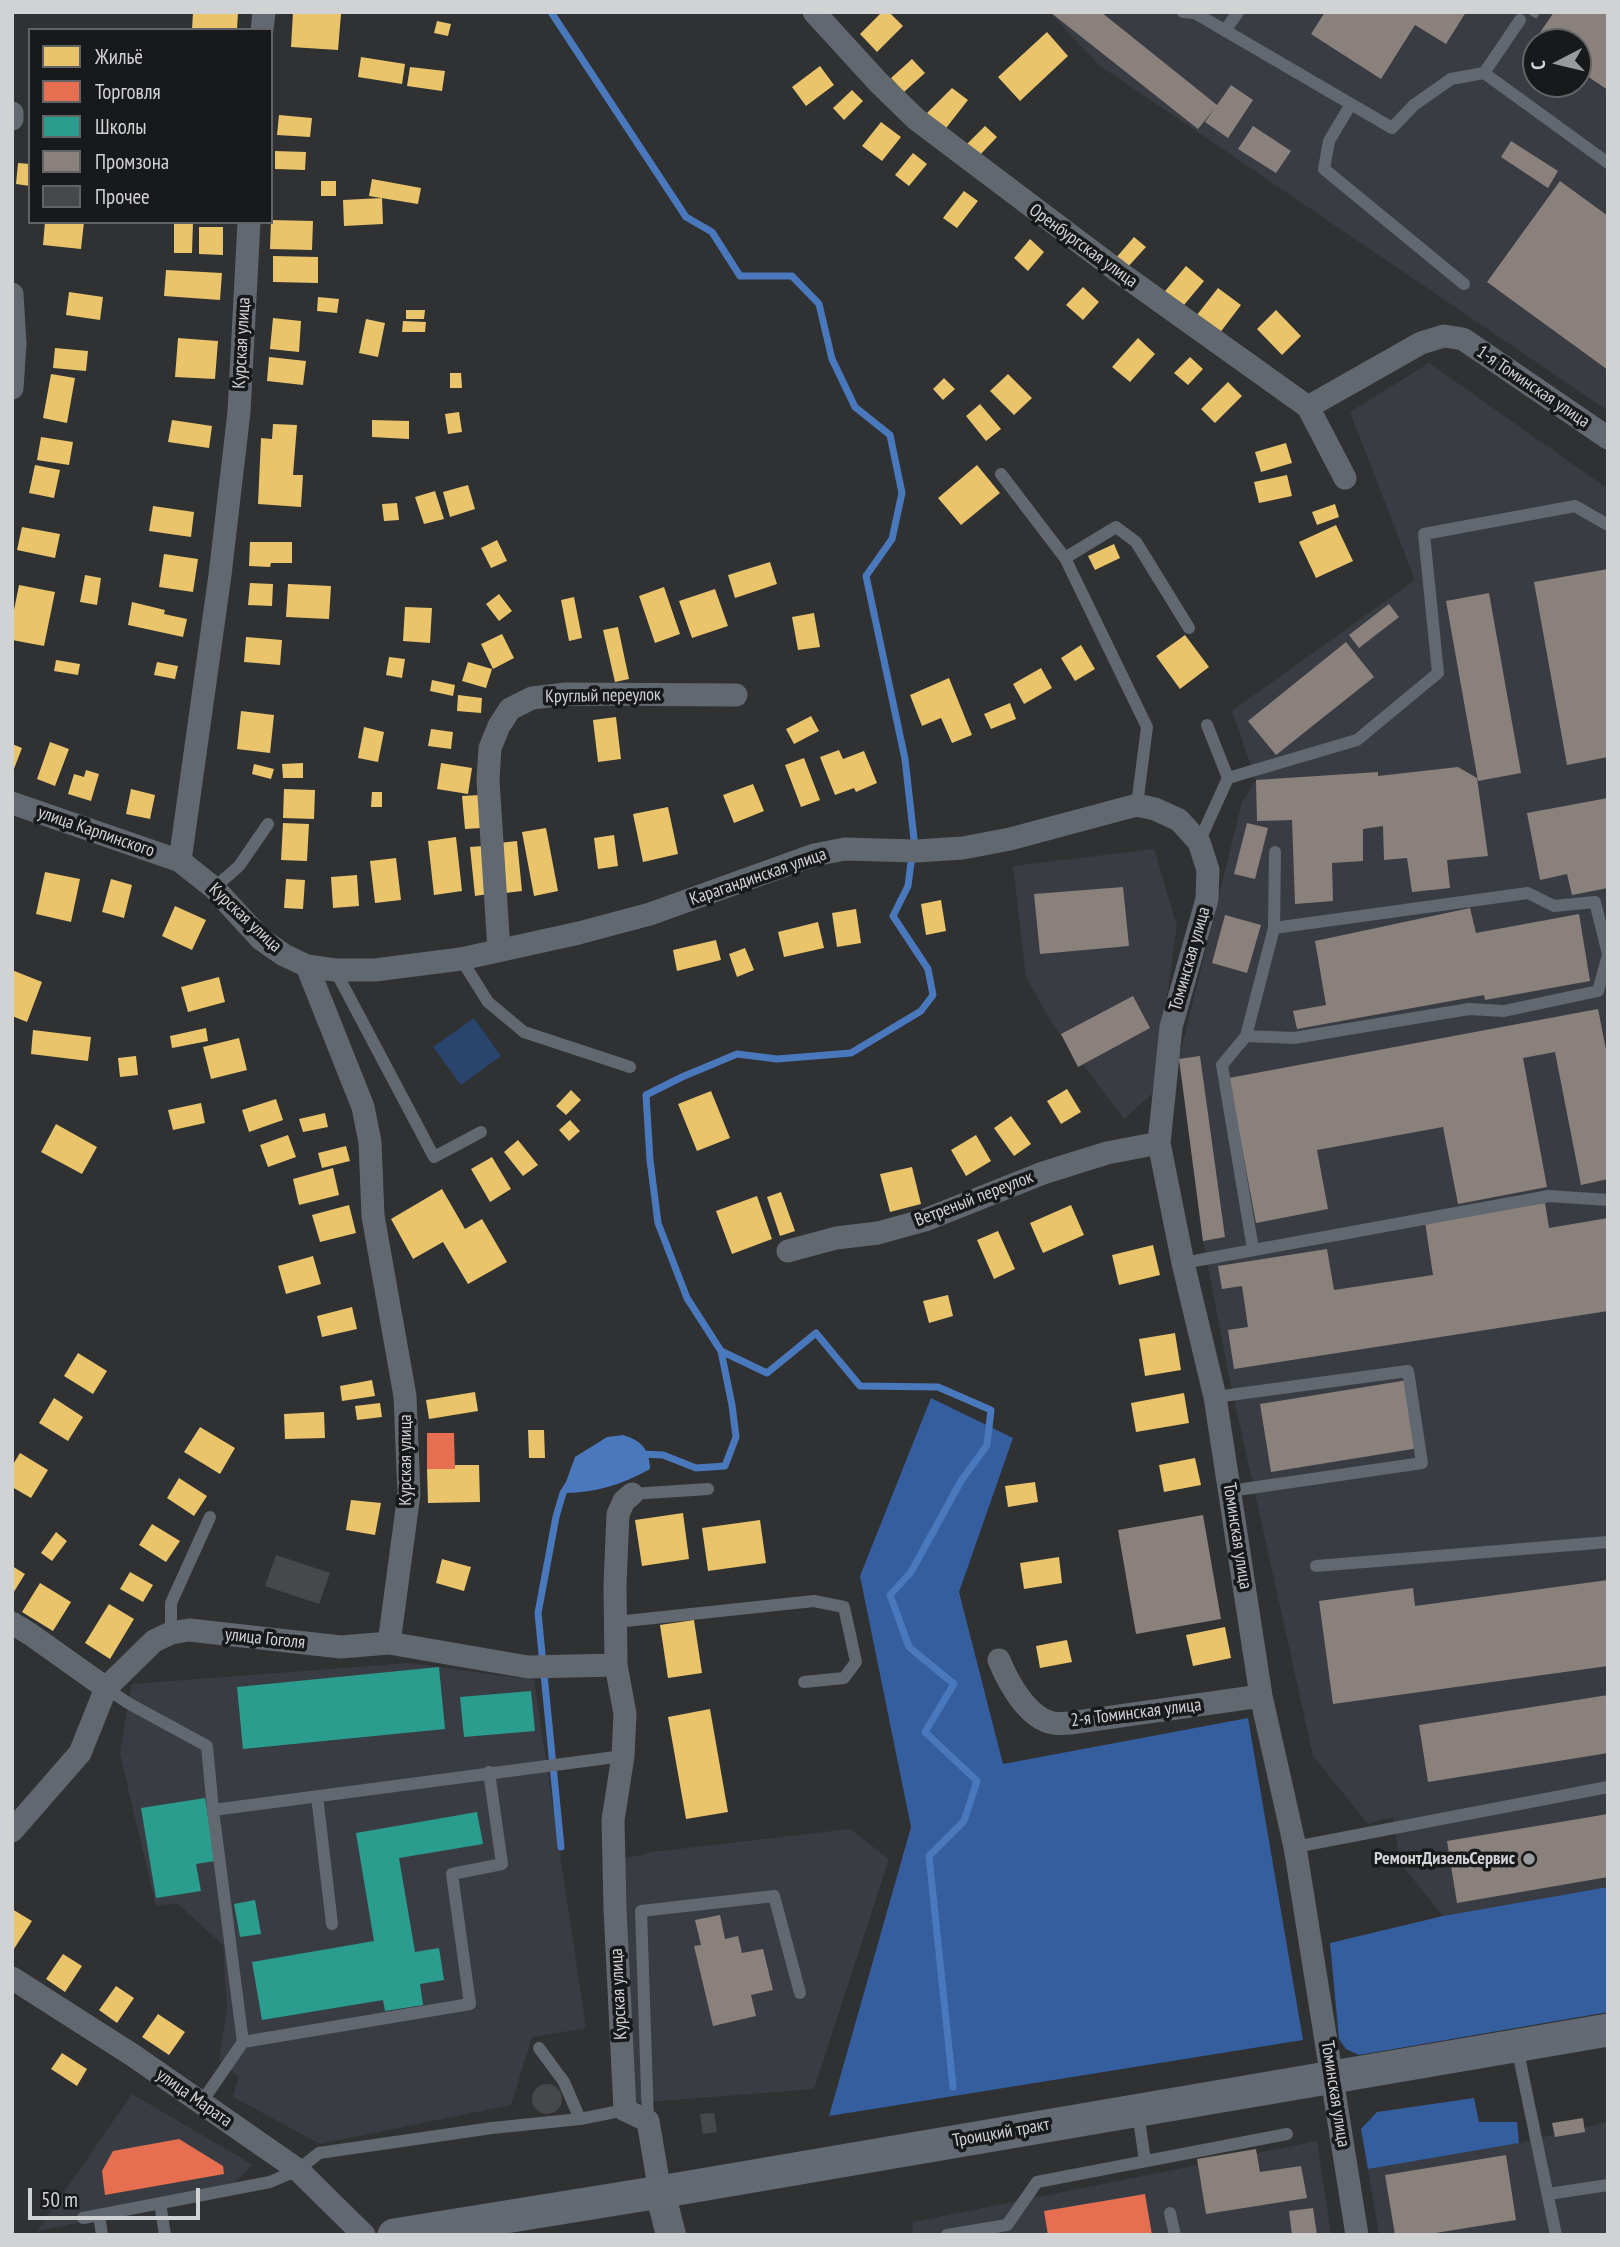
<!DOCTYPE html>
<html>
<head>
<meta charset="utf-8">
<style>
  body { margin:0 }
  #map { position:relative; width:1620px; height:2247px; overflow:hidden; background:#303133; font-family:"PT Sans Narrow",sans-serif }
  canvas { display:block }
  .frame { position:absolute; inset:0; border:14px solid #d1d2d4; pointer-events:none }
  .legend { position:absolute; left:28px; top:28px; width:245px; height:196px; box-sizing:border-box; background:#18191a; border:2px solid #626364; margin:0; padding:9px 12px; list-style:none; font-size:21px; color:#d1d2d4 }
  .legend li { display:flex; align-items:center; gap:14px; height:35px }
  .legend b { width:35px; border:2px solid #626364 }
  .north { position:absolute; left:1522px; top:28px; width:70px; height:70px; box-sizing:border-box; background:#18191a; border:2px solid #626364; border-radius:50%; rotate:263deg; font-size:19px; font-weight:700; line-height:28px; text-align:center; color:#d1d2d4 }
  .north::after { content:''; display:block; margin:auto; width:24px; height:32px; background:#999a9c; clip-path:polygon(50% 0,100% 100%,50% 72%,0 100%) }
  .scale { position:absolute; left:28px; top:2188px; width:172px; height:32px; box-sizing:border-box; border:4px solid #d1d2d4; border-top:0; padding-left:9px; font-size:21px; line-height:24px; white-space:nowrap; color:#d1d2d4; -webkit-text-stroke:5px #18191a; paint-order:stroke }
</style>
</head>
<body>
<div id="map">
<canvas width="1620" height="2247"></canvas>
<div class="frame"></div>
<ul class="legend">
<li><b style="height:19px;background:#e9c46a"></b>Жильё</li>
<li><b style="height:19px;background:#e76f51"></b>Торговля</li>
<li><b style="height:19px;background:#2a9d8f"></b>Школы</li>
<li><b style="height:19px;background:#8a817c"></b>Промзона</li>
<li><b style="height:19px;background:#474849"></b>Прочее</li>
</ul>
<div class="north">С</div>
<div class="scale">50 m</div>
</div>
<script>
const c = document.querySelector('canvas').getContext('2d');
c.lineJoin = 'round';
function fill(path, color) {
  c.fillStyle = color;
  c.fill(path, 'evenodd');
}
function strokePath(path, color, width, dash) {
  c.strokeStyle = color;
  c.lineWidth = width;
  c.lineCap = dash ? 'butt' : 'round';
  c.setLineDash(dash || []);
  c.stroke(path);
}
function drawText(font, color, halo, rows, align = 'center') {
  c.font = font + ' "PT Sans Narrow",sans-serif';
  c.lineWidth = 7;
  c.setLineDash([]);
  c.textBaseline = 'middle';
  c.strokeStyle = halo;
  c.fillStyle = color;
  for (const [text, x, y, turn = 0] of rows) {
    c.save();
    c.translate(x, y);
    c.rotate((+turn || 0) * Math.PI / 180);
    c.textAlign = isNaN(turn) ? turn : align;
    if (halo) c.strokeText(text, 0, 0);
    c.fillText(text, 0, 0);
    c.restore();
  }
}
const built = new Path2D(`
  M1049,12H1608V411L1099,65ZM1536,42H1578V84H1536Z
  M1429,363L1608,489V1887L1443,1916L1400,1863L1393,1817L1368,1824L1313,1756L1228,1371L1203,1241L1179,1059L1242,802L1256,780L1232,711L1415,580L1350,412Z
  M1154,849L1177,926L1153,1093L1124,1119L1053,1025L1026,977L1013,866Z
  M410,1663L534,1680L586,2028L532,2037L511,2105L320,2144L233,2097L239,2077L219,2060L227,2011L223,1945L177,1903L156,1906L120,1754L128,1703L132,1684Z
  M850,1829L889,1859L814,2089L634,2103L623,1859L653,1852Z
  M132,2094L253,2165L223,2194L37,2231Z
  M1608,2122V2235H1379L1368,2169L1519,2143Z
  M1317,2141L1331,2235H912L913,2222Z`);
const green = new Path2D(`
  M474,1018L501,1056L461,1085L433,1047Z`);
const forest = new Path2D(`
  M931,1398L1013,1438L959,1592L1003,1764L1248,1718L1303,2040L829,2116L911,1827L860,1576Z
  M1608,1887V2012L1359,2055L1346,2049L1339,2039L1330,1943L1443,1916Z
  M1474,2098L1479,2122H1517L1519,2143L1368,2169L1361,2129L1377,2112Z`);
const water = new Path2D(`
  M623,1435C642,1441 649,1449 650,1469C621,1485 595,1493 562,1493L575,1457L607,1437Z`);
const homes = new Path2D(`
  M193,12H238L237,30H192Z
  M293,12L341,14L338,50L291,47Z
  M882,12H889L903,26L877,52L860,34Z
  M437,21L451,24L448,36L434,33Z
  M1047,32L1068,56L1020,101L998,77Z
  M361,57L405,64L402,84L358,77Z
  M912,59L925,73L904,92L891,78Z
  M820,66L834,85L806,106L792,87Z
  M410,67L445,71L442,91L407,86Z
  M952,88L968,100L943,132L924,116Z
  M852,90L863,101L844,120L833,108Z
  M279,115L312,118L310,137L277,135Z
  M881,122L901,137L882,161L862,146Z
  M985,126L997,137L977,158L965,146Z
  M275,151L306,152L305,170L275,169Z
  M913,153L927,164L909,186L895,175Z
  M18,163L30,164V186L16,184Z
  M372,179L421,188L418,204L369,196Z
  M321,181H336V196H321Z
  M964,191L978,201L957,228L943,218Z
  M382,198L383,224L344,226L343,200Z
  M271,220L313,221L312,250L270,249Z
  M45,222H84L81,249L43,245Z
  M174,222H193L192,253H174Z
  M199,227H223V255L199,254Z
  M1134,237L1146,247L1126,269L1115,259Z
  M1030,239L1044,252L1028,271L1014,258Z
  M273,256L318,257V283L273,282Z
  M1186,266L1204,281L1179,311L1161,296Z
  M166,270L222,273L220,300L164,296Z
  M1083,287L1099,302L1083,320L1066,305Z
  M1218,288L1241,305L1216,338L1193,320Z
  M69,292L103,297L100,320L66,315Z
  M318,297L339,299L337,313L317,311Z
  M406,310H425L424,319H406Z
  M1276,310L1301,336L1282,355L1257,329Z
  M273,318L301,321L299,352L270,349Z
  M366,319L385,323L378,357L359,353Z
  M403,321L426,322L425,332H402Z
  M178,338L218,341L215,379L175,377Z
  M1138,338L1155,354L1130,382L1112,367Z
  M55,348L88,351L86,371L53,368Z
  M269,357L306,361L303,385L267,381Z
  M1190,357L1203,369L1188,385L1174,373Z
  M450,373H461L462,388H450Z
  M51,374L75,378L67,423L43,418Z
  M1008,374L1032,398L1014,415L990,391Z
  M944,378L955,389L943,400L933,389Z
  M1228,382L1242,396L1215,423L1201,409Z
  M980,404L1001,429L986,441L966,416Z
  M459,412L462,432L448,434L445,414Z
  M172,420L212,426L209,448L168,442Z
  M372,420L409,421V439L372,437Z
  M273,424L297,425L293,475H303L301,507L258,504L261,438L272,439Z
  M41,437L73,442L69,465L37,460Z
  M1286,443L1292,463L1261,472L1255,452Z
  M35,465L60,470L54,498L29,493Z
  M977,465L1000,493L961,525L938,498Z
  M1287,475L1292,496L1259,503L1254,482Z
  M468,485L475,509L450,517L443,492Z
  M435,491L444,519L424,524L415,497Z
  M397,503L399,520L384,521L382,504Z
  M1335,504L1339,517L1317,525L1312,512Z
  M153,506L194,512L191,537L149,531Z
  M1336,525L1353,561L1316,578L1299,542Z
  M22,527L60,534L55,558L17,550Z
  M497,540L507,561L491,568L481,548Z
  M250,542H292V563H271L270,567L249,566Z
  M1114,544L1120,558L1095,570L1088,556Z
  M164,554L198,559L193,592L159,587Z
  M770,562L777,584L735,598L728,575Z
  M85,575L101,578L97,605L80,602Z
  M250,583L273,584L272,606L248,605Z
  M288,584L331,586L329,619L286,617Z
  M19,585L55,592L44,646L12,640V620Z
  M664,587L680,634L655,643L639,596Z
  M715,589L728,626L692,638L679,601Z
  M499,594L512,611L499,621L486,604Z
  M574,597L582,638L569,641L561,600Z
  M132,602L165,610L164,614L187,619L183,637L128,625Z
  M405,607L432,608L430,643L403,641Z
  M814,613L820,647L798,650L792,617Z
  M618,627L629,679L615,682L603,630Z
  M502,634L514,658L493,669L481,644Z
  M1185,635L1209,667L1180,689L1156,656Z
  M246,637L282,640L280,665L244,662Z
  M1081,645L1095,669L1075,681L1061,658Z
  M389,657L405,659L402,678L386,675Z
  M56,660L80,664L78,675L54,671Z
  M157,662L178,666L175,679L154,675Z
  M468,662L492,669L486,688L462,681Z
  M1041,668L1052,688L1024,704L1013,684Z
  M949,678L972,735L952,743L941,718L922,726L910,695Z
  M432,680L455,685L453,696L430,691Z
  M458,695L482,698L481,713L457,711Z
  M1010,703L1016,719L991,729L984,714Z
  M241,711L274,715L270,753L237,749Z
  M811,716L819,731L794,744L786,729Z
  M616,717L621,759L598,762L593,720Z
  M364,727L384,732L378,762L358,758Z
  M431,729L453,732L451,749L428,746Z
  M50,742L69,749L55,786L37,779Z
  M12,744L22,748L12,774Z
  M839,750L843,759L864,751L877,783L856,792L854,788L835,795L820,757Z
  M804,758L820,800L801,807L785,765Z
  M303,763V778H283L282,764Z
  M441,763L472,768L468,794L437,789Z
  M254,764L274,769L271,779L252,774Z
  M86,770L99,774L91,801L68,794L74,774L84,777Z
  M753,784L764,811L734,823L723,795Z
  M131,789L155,795L150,819L126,814Z
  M284,789L315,790L314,819L283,818Z
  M372,792H382V807H371Z
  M480,795L482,828L465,829L462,796Z
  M668,807L678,854L643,862L633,814Z
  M283,823L309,824L307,861L281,860Z
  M546,828L558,891L534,896L522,832Z
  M614,835L618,866L598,869L594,838Z
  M456,837L462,891L434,895L428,841Z
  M517,841L522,891L505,893L499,843Z
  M483,846L488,894L475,896L470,847Z
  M396,858L401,900L375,903L370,861Z
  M45,872L80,879L71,922L36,914Z
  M357,875L359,906L333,908L331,877Z
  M111,879L132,885L124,918L102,912Z
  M286,879L305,880L303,909L284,908Z
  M941,900L946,931L926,935L921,904Z
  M175,906L206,920L192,950L162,936Z
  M856,909L861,943L837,947L832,913Z
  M818,922L824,948L784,957L778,932Z
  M716,940L721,960L677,971L673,950Z
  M745,948L754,970L737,977L729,954Z
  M12,970L42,982L27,1022L12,1016Z
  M219,977L225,1002L188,1012L181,987Z
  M206,1028L208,1041L172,1048L170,1036Z
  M33,1030L91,1037L88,1061L31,1054Z
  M239,1038L247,1070L211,1079L203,1047Z
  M136,1056L138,1075L120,1077L118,1058Z
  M1067,1089L1081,1112L1061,1124L1047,1101Z
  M571,1090L581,1100L566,1115L556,1106Z
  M711,1091L730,1138L697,1151L678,1104Z
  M276,1099L283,1120L249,1132L242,1110Z
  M201,1103L205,1123L173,1130L168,1110Z
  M325,1113L328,1127L303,1132L299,1119Z
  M1011,1116L1031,1144L1014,1156L994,1128Z
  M570,1120L580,1131L569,1141L559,1130Z
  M56,1124L97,1147L82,1174L41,1152Z
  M288,1135L296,1157L268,1167L260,1145Z
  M976,1135L991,1161L966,1176L951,1150Z
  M518,1140L538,1165L523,1176L504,1152Z
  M346,1146L350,1161L322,1168L318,1153Z
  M492,1157L511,1189L490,1202L471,1169Z
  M912,1167L921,1204L890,1212L880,1174Z
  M333,1168L339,1195L299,1205L293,1179Z
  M442,1189L465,1229L482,1219L507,1262L468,1284L443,1242L413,1259L391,1219Z
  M781,1192L795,1231L780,1236L767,1197Z
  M757,1196L772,1239L732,1254L716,1211Z
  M349,1205L356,1233L320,1242L312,1215Z
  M1071,1205L1084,1235L1043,1253L1030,1223Z
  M998,1231L1015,1269L994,1279L977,1240Z
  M1153,1245L1160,1275L1119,1285L1112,1255Z
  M313,1256L321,1284L286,1294L278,1266Z
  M948,1295L953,1316L929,1323L923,1301Z
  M352,1307L357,1329L322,1337L317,1316Z
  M1175,1333L1181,1370L1145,1376L1139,1339Z
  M78,1353L107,1371L93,1394L64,1376Z
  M372,1380L375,1396L342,1401L340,1386Z
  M475,1392L478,1411L429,1419L426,1400Z
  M1184,1393L1189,1423L1136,1432L1131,1403Z
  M54,1398L83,1417L68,1441L39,1423Z
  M380,1403L382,1417L357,1420L355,1406Z
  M324,1412L325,1438L285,1439L284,1414Z
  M200,1427L235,1448L220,1474L184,1452Z
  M528,1430H544L545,1458H529Z
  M20,1453L48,1470L31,1498L12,1487V1466Z
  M1195,1458L1201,1485L1164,1492L1159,1465Z
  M455,1465H479L480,1502L428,1503L427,1469H455Z
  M179,1478L207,1496L194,1516L167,1498Z
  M1035,1482L1038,1502L1008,1507L1005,1486Z
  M351,1500L381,1503L375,1535L346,1530Z
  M683,1513L689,1559L642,1566L635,1520Z
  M760,1520L766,1563L708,1571L702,1528Z
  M152,1524L180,1541L166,1562L139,1545Z
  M56,1532L67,1541L52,1561L41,1553Z
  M1059,1557L1062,1583L1024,1589L1020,1563Z
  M442,1559L471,1567L464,1591L436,1583Z
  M12,1566L25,1574L12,1595Z
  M130,1572L153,1585L143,1602L120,1589Z
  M40,1583L71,1602L53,1631L22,1612Z
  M109,1604L134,1619L110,1659L85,1643Z
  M694,1620L702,1673L668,1678L660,1625Z
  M1225,1627L1231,1658L1193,1666L1186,1635Z
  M1067,1640L1072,1662L1040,1668L1036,1646Z
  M710,1709L728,1812L686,1819L668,1717Z
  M12,1909L32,1921L12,1952Z
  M63,1954L82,1966L65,1992L46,1979Z
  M116,1986L134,1998L117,2023L99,2010Z
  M158,2014L185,2032L169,2055L142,2037Z
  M62,2053L87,2069L77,2086L51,2069Z`);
const shops = new Path2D(`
  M427,1433H454L455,1469H427Z
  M179,2139L223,2166L224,2174L105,2195L102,2171L113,2151Z
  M1145,2194L1152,2235H1048L1044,2211Z`);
const schools = new Path2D(`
  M439,1667L445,1729L243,1749L237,1687Z
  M531,1691L535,1731L464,1737L460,1697Z
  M205,1798L215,1861L196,1864L201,1891L156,1898L141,1808Z
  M477,1812L483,1844L399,1858L415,1952L439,1948L444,1980L420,1984L423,2005L385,2011L383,2000L262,2020L252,1962L374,1941L356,1833Z
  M255,1900L261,1934L240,1937L234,1904Z`);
const industry = new Path2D(`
  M1050,12H1101L1217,105L1231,85L1253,100L1228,138L1205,122L1215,108L1198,129Z
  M1325,12H1466L1446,44L1415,25L1381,79L1311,34Z
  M1554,12H1608V90L1578,70V42H1539L1535,40Z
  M1253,126L1291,151L1276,173L1238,149Z
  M1511,141L1558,171L1548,188L1501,157Z
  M1560,181L1608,216V370L1487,282Z
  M1608,569V757L1567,765L1534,582Z
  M1489,593L1521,773L1478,781L1446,601Z
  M1389,604L1399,617L1359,648L1349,635Z
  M1346,642L1374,677L1276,755L1248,721Z
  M1458,767L1477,778L1488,856L1447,860L1450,888L1412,892L1407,858L1384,860L1383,826L1363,829V861L1332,863L1333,901L1295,904L1292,820L1257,821L1256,780L1378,772V776Z
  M1608,798V888L1572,895L1567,874L1540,880L1527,813Z
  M1247,823L1268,828L1255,879L1234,874Z
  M1123,887L1129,946L1040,954L1034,894Z
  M1470,908L1476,933L1579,914L1590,981L1485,1000L1484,995L1297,1029L1293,1011L1326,1005L1315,941Z
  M1225,915L1261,925L1247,973L1212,963Z
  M1133,996L1150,1028L1078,1067L1061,1034Z
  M1598,1009L1608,1060V1179L1581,1185L1555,1052L1523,1058L1547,1187L1458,1204L1443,1127L1317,1150L1328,1209L1256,1223L1229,1078Z
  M1200,1056L1225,1237L1203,1241L1179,1059Z
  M1545,1203L1549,1228L1608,1218V1311L1234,1369L1228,1330L1248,1327L1242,1286L1222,1289L1218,1266L1327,1249L1334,1290L1433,1275L1425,1222Z
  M1408,1380L1419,1448L1271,1472L1260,1404Z
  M1203,1515L1221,1619L1136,1634L1118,1530Z
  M1608,1580V1666L1333,1704L1319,1601L1413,1588L1415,1606Z
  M1608,1695V1753L1428,1782L1419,1725Z
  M1608,1814V1877L1457,1903L1447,1841Z
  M720,1915L725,1939L738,1936L742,1953L763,1949L773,1990L751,1995L756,2016L713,2026L694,1946L701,1945L695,1920Z
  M1583,2118L1585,2132L1555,2137L1552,2123Z
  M1256,2149L1260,2172L1301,2166L1307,2198L1206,2214L1197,2159Z
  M1506,2155L1516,2220L1423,2235H1395L1385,2175Z
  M1313,2208L1317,2235H1292L1289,2211Z`);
const stream = new Path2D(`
  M551,12L686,217L712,232L740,276H792L819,304L832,359L855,407L890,435L902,493L892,539L866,576L905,759L914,839L908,886L893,916L928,969L933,995L921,1011L851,1053L777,1059L737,1054L682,1077L646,1095L650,1160L658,1223L687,1298L721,1351L767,1373L816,1333L860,1386L938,1387L991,1410L987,1445L961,1481L911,1572L890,1595L909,1647L954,1684L925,1732L977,1781L964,1821L929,1856L953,2087
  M641,1454L663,1455L696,1468L725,1466L736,1437L732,1405L721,1351
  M561,1847L538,1613L556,1517L563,1493L568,1485`);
const building = new Path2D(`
  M276,1555L330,1573L319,1604L265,1586Z
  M532 2099a15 15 0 1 1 30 0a15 15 0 1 1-30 0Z
  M714,2113L717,2132L703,2134L700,2114Z`);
const service = new Path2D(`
  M1183,12L1195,13L1392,128L1414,105L1451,79L1484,73L1608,163
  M1225,31L1238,12
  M1484,73L1520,20
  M1351,104L1329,141L1324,169L1464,284
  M1001,474L1065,558L1147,727L1137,805
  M1065,558L1116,527L1136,542L1189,628
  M1228,778L1357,740L1438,673L1424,534L1575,506L1608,525
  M1199,842L1228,778L1207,725
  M214,888L239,866L268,824
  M1274,928L1528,893L1554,906L1595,902L1608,954
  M461,959L488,1002L524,1032L630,1067
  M335,970L434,1157L481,1132
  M1246,1036L1294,1038L1469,1009L1504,1011L1598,991L1608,955
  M1253,1249L1222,1065L1246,1036L1274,928L1275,852
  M1183,1263L1549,1196L1608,1200
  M1215,1397L1408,1371L1422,1463L1230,1491
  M632,1494L708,1489
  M1316,1566L1608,1542
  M616,1622L814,1601L844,1607L856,1662L844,1678L804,1682
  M171,1633V1603L210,1517
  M106,1688L128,1703L207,1746L213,1810
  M317,1796L332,1924
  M1295,1847L1608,1787
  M243,2042L213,1810L623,1756
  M1517,2047L1556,2235
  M539,2048L564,2082L580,2119
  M201,2103L243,2042L470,2004L452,1874L502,1864L489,1772
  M1138,2113L1145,2161
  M648,2121L641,1911L774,1896L800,1993
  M1548,2194L1608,2185
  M160,2203L165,2235
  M1170,2213L1175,2235
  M99,2215L102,2235
  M83,2218L270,2182L298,2170L319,2153L492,2128L580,2119L625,2110
  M947,2235L1007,2225L1037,2182L1287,2134`);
const minor = new Path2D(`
  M814,12L878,82L916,119L1119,272L1308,407L1345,478
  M262,30L264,12
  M12,113V119
  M249,222L239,412L220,575L180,861L214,888L261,939L284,955L307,966L363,1107L370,1142L373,1216L405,1396L409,1494L389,1643
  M12,294L15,344L12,388
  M1308,407L1421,343L1444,336L1463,339L1608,438
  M12,803L180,861
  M499,950L488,780L490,748L499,726L510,709L532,698L566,694L736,695
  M307,966L335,970H375L461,959L579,933L650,914L814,855L845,849L916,851L963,848L1010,839L1137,805L1155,809L1179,820L1199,842L1208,870L1207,899L1171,1027L1159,1143L1183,1263L1215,1397L1261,1696L1295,1847L1357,2235
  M788,1251L836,1238L878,1233L925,1220L1043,1173L1107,1153L1159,1143
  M632,1494L624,1501L618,1514L615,1585L616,1665L625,1714L623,1756L613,1820L615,1909L625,2110L648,2121L660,2192
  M12,1623L30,1634L106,1688
  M999,1660C1008,1682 1027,1718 1053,1723C1059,1724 1065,1723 1070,1723L1261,1696
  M12,1831L80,1753L106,1688L154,1641L171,1633L189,1630L341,1647L389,1643L528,1667L616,1665
  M12,1978L134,2056L298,2170L364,2235`);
const tertiary = new Path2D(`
  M660,2192L671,2235`);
const secondary = new Path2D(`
  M394,2235L660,2192L1608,2030`);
const rail = new Path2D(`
  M1530,12L1540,18`);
const markers = [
  [1529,1859,7,"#999a9c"]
];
const streetNames = [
  ["Оренбургская улица",1083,246,36],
  ["Курская улица",242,343,-87],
  ["1-я Томинская улица",1533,387,34],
  ["Круглый переулок",603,696,-1],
  ["улица Карпинского",96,832,19],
  ["Карагандинская улица",758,877,-19],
  ["Курская улица",245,918,43],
  ["Томинская улица",1190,959,-74],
  ["Ветреный переулок",974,1199,-21],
  ["Курская улица",406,1460,-90],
  ["Томинская улица",1237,1536,81],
  ["улица Гоголя",265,1639,6],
  ["2-я Томинская улица",1136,1713,-7],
  ["Курская улица",619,1994,-93],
  ["Томинская улица",1335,2094,81],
  ["улица Марата",194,2098,35],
  ["Троицкий тракт",1001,2133,-10]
];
const poiNames = [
  ["РемонтДизельСервис",1515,1859]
];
fill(built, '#393d43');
fill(green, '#29446d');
fill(forest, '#345e9d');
fill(water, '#4a78bc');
fill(homes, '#e9c46a');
fill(shops, '#e76f51');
fill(schools, '#2a9d8f');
fill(industry, '#8a817c');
strokePath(stream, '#4a78bc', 7);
fill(building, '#474849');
strokePath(service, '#626870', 12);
strokePath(minor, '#626870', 23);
strokePath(tertiary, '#626870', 30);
strokePath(secondary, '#636a74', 33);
strokePath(rail, '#676b70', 5, [9, 9]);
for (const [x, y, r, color] of markers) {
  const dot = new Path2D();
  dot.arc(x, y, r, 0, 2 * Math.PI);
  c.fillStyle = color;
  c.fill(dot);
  strokePath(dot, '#18191a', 2.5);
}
drawText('18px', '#d1d2d4', '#18191a', streetNames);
drawText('bold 18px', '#d1d2d4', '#18191a', poiNames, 'right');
</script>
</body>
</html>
